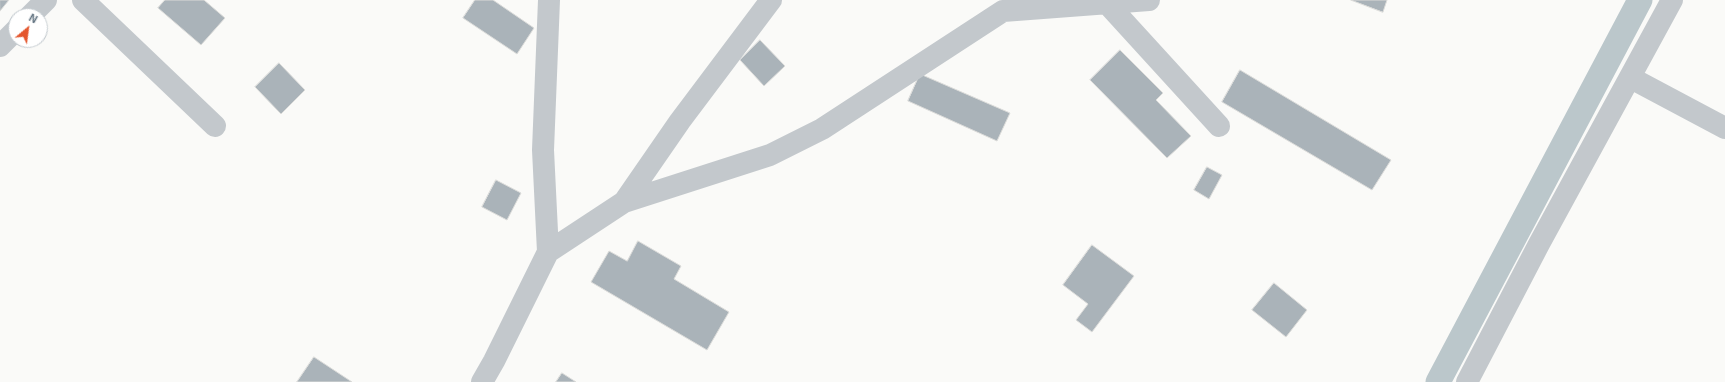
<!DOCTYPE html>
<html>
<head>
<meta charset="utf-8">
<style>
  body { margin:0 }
  #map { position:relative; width:1725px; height:382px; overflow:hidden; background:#fafaf8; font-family:"Exo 2",sans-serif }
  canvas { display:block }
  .north { position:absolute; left:8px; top:8px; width:40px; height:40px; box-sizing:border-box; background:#fff; border:1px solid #c1c8cd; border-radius:50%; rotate:29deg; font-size:11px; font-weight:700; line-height:16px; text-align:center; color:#657683 }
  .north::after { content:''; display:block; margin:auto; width:14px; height:18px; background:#e4572e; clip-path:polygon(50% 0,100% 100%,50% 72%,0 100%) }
</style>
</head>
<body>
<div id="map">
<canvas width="1725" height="382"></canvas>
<div class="north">N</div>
</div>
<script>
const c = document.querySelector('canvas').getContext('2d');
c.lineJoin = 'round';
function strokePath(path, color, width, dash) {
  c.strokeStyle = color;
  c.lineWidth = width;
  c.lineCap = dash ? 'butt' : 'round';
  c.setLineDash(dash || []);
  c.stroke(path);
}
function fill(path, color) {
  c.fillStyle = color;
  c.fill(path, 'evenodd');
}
const canal = new Path2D(`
  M1438,382L1640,0`);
const building = new Path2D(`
  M0,0H9L0,11Z
  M165,0H204L225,18L201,45L158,8Z
  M475,0H493L534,28L517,54L463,18Z
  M1351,0H1387L1383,12Z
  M760,40L785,66L764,86L740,60Z
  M1120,50L1163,93L1156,100L1191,136L1167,158L1090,80Z
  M279,63L305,90L281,114L255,87Z
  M1240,70L1391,160L1372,190L1222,102Z
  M920,74L1010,113L997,141L908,101Z
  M1207,167L1222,175L1209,199L1194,190Z
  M496,180L521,193L507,220L482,207Z
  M638,241L681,266L674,279L729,312L707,350L591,282L609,251L627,261Z
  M1092,245L1134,276L1092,332L1076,320L1088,304L1063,285Z
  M1274,283L1307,310L1286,337L1252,310Z
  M314,357L352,382H297Z
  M562,373L576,382H556Z`);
const street = new Path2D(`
  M83,0L215,126
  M1104,0L1219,126
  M30,16L46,0
  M0,46L16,30
  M1631,78L1725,128
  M624,202L680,121L771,0
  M548,252L624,202L770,155L822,129L1003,11L1149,0
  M482,382L494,361L548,252L543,150L549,0
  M1467,382L1539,244L1672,0`);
strokePath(canal, '#bbc7cb', 25);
fill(building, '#aab3b9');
strokePath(building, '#dcdcda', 1);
strokePath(street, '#c3c8cc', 22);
</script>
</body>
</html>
